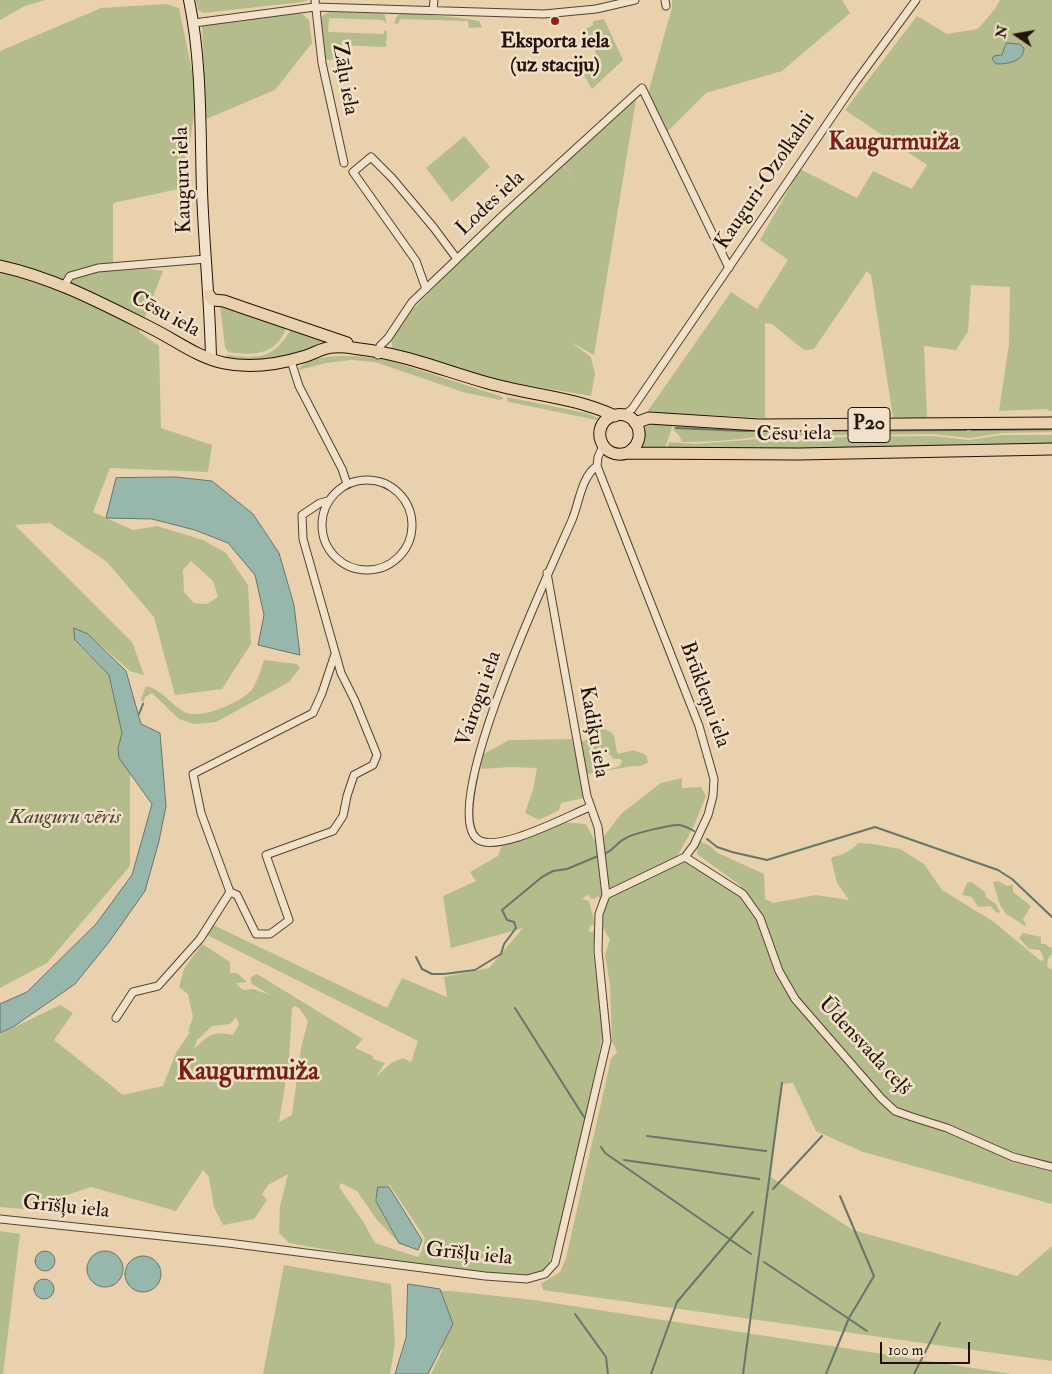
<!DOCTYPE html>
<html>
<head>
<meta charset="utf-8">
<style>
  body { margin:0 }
  #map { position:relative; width:1052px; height:1374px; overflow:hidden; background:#e9d1ad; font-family:"IM FELL Double Pica",serif }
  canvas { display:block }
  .north { position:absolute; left:992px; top:10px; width:50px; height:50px; -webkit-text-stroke:4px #f1e1ca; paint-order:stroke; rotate:282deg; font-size:14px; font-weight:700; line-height:20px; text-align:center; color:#221207 }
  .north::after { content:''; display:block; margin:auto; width:18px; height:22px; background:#221207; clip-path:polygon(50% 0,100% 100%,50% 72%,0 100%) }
  .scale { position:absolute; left:880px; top:1342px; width:90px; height:22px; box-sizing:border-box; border:2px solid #221207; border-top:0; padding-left:6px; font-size:15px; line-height:18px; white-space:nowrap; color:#221207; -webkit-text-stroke:4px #f1e1ca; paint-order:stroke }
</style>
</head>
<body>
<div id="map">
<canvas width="1052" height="1374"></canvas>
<div class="north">N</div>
<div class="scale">100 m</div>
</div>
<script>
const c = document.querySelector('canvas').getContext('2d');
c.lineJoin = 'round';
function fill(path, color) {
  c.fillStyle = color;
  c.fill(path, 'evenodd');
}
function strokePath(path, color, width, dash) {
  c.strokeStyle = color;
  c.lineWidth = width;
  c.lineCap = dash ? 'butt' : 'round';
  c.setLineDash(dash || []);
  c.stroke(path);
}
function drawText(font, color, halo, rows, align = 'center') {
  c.font = font + ' "IM FELL Double Pica",serif';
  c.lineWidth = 5;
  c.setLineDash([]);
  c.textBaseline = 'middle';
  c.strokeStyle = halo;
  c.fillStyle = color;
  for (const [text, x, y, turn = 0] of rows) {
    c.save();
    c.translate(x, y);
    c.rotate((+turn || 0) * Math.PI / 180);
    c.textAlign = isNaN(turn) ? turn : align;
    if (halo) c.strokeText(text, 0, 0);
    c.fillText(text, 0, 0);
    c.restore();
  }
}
const green = new Path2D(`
  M0,0H45L25,6L0,20Z
  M196,0H308L303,2L203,13L198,10Z
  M672,0H842L850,13L782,71L706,93L667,132L648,93L672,8Z
  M1000,0H1052V412L1046,409L999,411L1009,344L1010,287L971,285L968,331L956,350L924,346L927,418L893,417L871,275L867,271L814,349L804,350L772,324L765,323V418L647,412L731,292L757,309L788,260L760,240L800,169L857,198L873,171L912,189L927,165L845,110L917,16L947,34L978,29L995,9Z
  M166,4L179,8L197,95L183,188L113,203V264L163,271L139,332L159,346L161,428L212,445L208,472L110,468L93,512L133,530L157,526L203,540L226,553L248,585L251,644L222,689L175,695L154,617L107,562L50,523L15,525L132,642L144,675L130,671L88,634L75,641L109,675L130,769V866L47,963L0,988V51L101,8ZM191,561L213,581L218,597L207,604L194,603L184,592L183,570Z
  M330,12L381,13L385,15L386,24L383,20L329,18L328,32L383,34L385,30L387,31L386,47L337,45L335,59L327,60L324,56L321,19L323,15Z
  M301,13L309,20L312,43L275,90L206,119L202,25L255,17Z
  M401,13C428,15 453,16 479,21L482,27L469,28L468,21L400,19L398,24L394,23L397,16Z
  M604,19L623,60L592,89L581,70L597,56L586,29L593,25V21Z
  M637,94L594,355L571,342L591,357L595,374L591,396L476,376L393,351L391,338L407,315L523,198L561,163L576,182L561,162Z
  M464,136L490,167L452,202L426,168Z
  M220,305L287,325C278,355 255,356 228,352L225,347Z
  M292,327L335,342L274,360L251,362L225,360L226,356L228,355C261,360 276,357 292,327Z
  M356,356L388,360L503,397V399L500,400L463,392L375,362L351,360L326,363L299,370L300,367C314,355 338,356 356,356Z
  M507,397L586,413L598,418L597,420L509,402L507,401Z
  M644,422L673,425L664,451H639L643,432Z
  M675,425L1052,427V432L1003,433L970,438L931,434L769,436L720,441L682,442L679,435L673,430Z
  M1002,435H1052V446L666,451L669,442L697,444L770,438L934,436L969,440Z
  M264,660L297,664L300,668L289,682L216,722L194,724L179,719L152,693L145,697L143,704L141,699L146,686C164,690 173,708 187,713C203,719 245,701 253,688C258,680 261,669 264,660Z
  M601,728C619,732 613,740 618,754L634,750L646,755L648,762C643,766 639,767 633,766L587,774L581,742L590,738ZM604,753L609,754L614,759H620L622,761L620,766L607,770L600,769L598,760L601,754Z
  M572,739L584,798L561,803L559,810L539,820L525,813L533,790L537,768L511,767L481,769L482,755L509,740Z
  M682,778V788L701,787L706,796L694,826L677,857L733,891L741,886L697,854L698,840L710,846L718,853L764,874L765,899L773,903L816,895L849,900L837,883L831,858C842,854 850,853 858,843L873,844L900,849L924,864L942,890L994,922L1041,961L1044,959L1040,950L1029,949L1019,938L1023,933L1041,937V944H1045L1052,949V954L1048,959L1047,966L1052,970V1204L863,1152L816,1131L793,1083L782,1084L771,1177L853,1230L1017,1276L1052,1246V1361L543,1290L541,1284L560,1272L566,1258L611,1059L617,1052L612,1041L610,985L605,955L610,939C600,929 601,910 599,896L594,899L590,898L588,894L582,899L589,901L595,924L590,926L589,932L595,931L593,952L603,1033L584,1131L560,1229L546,1272C516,1282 482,1274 451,1270C397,1262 343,1253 289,1243L279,1233L280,1206L288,1174L268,1185L262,1194L267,1200L254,1219L223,1225L214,1207L209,1177L203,1170L176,1211L91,1187L25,1209L0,1207V1034L60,1005L73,1013L54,1040L123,1095L163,1086L176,1053L190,1032L188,1031L193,1017L188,994L179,987L184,969L202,944L230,962V973H237L247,982L236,983L243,990L253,989L270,995L252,984L250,978L257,974L363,1039L355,1048L373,1056V1059L385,1063L376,1077L391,1063L403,1058L411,1062L418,1041L205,934L211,924L387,1008L402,978L447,997L444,977L489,968L523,928L451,948L443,896L476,881L470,872L498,856L502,845L560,822L586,824L596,843L600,841L622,813L661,783ZM295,1006L300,1009L308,1021L301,1048L292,1115L279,1122L289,1062L292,1008ZM236,1017L239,1024L233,1035C211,1031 209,1035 194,1049L197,1040L212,1026L230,1024ZM341,1183L357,1191L377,1220L399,1243L383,1215L378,1187H389V1184L425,1238L422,1251L418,1257L375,1243L364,1223L339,1187Z
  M998,881L1007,886L1013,885V892L1031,906L1023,919L1027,927L1006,914L1000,905L993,882Z
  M972,882L985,892L986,897L996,904L1000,912L997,913L990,906L978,907L972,897L962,895L967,883Z
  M0,1231L20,1234L3,1374H0Z
  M284,1265L391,1284L395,1343L390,1374H263Z
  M431,1291H451L534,1300L1011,1374H431L442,1351L443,1333Z`);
const water = new Path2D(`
  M1007,43L1019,44L1024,48C1024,62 1007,64 996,64L992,59L994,56L1002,55L1005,46Z
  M176,477L212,481L253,514L279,553L294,605L300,655L258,645L264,615L255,575L228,543L195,530L152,519L106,518L116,478Z
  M74,628L88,634L126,671L141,724L160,733L166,806L159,841L145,891L109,942L75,984L13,1027L0,1033V1004L27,992L96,924L132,875L152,804L119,758L118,748L122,733L109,675L75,640Z
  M378,1187H389L422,1240L418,1250L399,1243L376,1201Z
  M35 1261a10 10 0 1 1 20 0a10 10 0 1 1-20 0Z
  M87 1269a18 18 0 1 1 36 0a18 18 0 1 1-36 0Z
  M125 1274a18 18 0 1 1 36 0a18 18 0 1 1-36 0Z
  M34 1289a10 10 0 1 1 20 0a10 10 0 1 1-20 0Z
  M408,1284L440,1289L453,1324L428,1374H395L406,1338Z`);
const stream = new Path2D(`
  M676,428L743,431L966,430
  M972,430L1052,429
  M139,714L143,704
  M707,839L717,847L732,852L767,860L875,827L998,870L1012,879L1052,917
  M604,854C613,851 617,842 626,838C632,834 672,824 679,825C685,826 689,828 694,831
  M416,957L422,969L432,974H444L475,970L501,954L504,944L516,928L514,922L507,920L502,910L542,877L553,871L567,869L598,856
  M515,1008L584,1117
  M647,1136L766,1151
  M601,1147L605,1153L751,1254
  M624,1160L759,1179
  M773,1189L822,1136
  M764,1262L867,1331
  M575,1314L606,1357L608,1374
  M651,1374L677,1302L753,1212
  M743,1374L782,1083
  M826,1374L849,1318L874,1276L840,1196
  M914,1374L940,1323`);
const minor = new Path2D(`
  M315,0L322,63L344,163
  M665,0L666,6
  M433,10L434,0
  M194,23L315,7L544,14L596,9L635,0
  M64,286L70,276L98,268L206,259
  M426,289L416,261L353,172L371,157L392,178L434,228L457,259
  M378,355L380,346L388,338L412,302L503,215L642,88L729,268
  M291,361L299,386L342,469L347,484
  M624,415L632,409L855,83L916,0
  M603,446L598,457L597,466L699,726L714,779L713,796L708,815L694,845L685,857L606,895
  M322 525a45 45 0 1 1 90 0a45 45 0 1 1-90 0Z
  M590,807C569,815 494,856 476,838C440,802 552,566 572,520C579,504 581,477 597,466
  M685,857L743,894L760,918L779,971L795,999L881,1098L895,1111L912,1117L947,1128L1013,1157L1052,1167
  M230,892L237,895L256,934H270L289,920L266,855L333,831L343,816L347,796L354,775L373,765L377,755L355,701L341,673L303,539L302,515L320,503L328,501
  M116,1018L133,992L158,986L200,939L230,892L201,813L193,774L313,713L322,693L335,654
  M0,1219L228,1243L485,1276L527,1279L545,1274L555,1263L607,1041L598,951L599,914L606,895L598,827L587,796L547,573`);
const secondary = new Path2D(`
  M189,0C202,62 200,127 202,191C204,247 210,302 211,359`);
const primary = new Path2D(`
  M0,266C55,278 103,304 153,329C177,341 197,357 224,363C251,369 280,364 306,356C315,353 324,347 334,347C343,346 352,348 360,349C404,354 445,371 488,383C530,395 575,397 615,416
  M209,295L213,300L224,301L244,308L347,343
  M635,423L649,418L759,425L1052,423
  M627,453C651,440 636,407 612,416C589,426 601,461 627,453L799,454L1052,449`);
const markers = [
  [555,21,5,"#8f2418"]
];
const shields = [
  [869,425,42]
];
const shieldNames = [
  ["P20",869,425]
];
const poiNames = [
  ["Eksporta iela",555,42],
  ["(uz staciju)",555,66]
];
const streetNames = [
  ["Zāļu iela",344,79,80],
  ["Kauguru iela",184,180,-92],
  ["Kauguri-Ozolkalni",766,181,-56],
  ["Lodes iela",491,204,-43],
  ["Cēsu iela",165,315,28],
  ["Cēsu iela",794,435,-1],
  ["Brūkleņu iela",704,695,70],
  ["Vairogu iela",480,699,-71],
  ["Kadiķu iela",593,732,80],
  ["Ūdensvada ceļš",864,1047,47],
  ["Grīšļu iela",66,1208,6],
  ["Grīšļu iela",469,1255,6]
];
const parkNames = [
  ["Kauguru vēris",65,818]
];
const quarterNames = [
  ["Kaugurmuiža",894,144]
];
const districtNames = [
  ["Kaugurmuiža",248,1073]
];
fill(green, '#b4bc8b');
fill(water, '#97b7ad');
strokePath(water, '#68756b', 1);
strokePath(stream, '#68756b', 2);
strokePath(minor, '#544230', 9);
strokePath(secondary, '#221207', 12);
strokePath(primary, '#221207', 13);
strokePath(minor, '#f1e1ca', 7);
strokePath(secondary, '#f1e1ca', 10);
strokePath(primary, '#e9d1ad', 11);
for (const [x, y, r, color] of markers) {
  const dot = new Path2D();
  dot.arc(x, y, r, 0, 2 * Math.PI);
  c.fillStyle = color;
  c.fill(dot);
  strokePath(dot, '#f1e1ca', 2);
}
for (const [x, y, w] of shields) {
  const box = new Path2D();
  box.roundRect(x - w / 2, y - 17.5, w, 35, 4);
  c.fillStyle = '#f1e1ca';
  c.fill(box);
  strokePath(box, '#221207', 1);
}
drawText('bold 20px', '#221207', null, shieldNames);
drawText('bold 21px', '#221207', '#f1e1ca', poiNames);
drawText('21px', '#221207', '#f1e1ca', streetNames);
drawText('italic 21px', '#4e452f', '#f1e1ca', parkNames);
drawText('bold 24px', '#7a1f14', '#f1e1ca', quarterNames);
drawText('bold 26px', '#7a1f14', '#f1e1ca', districtNames);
</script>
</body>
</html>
